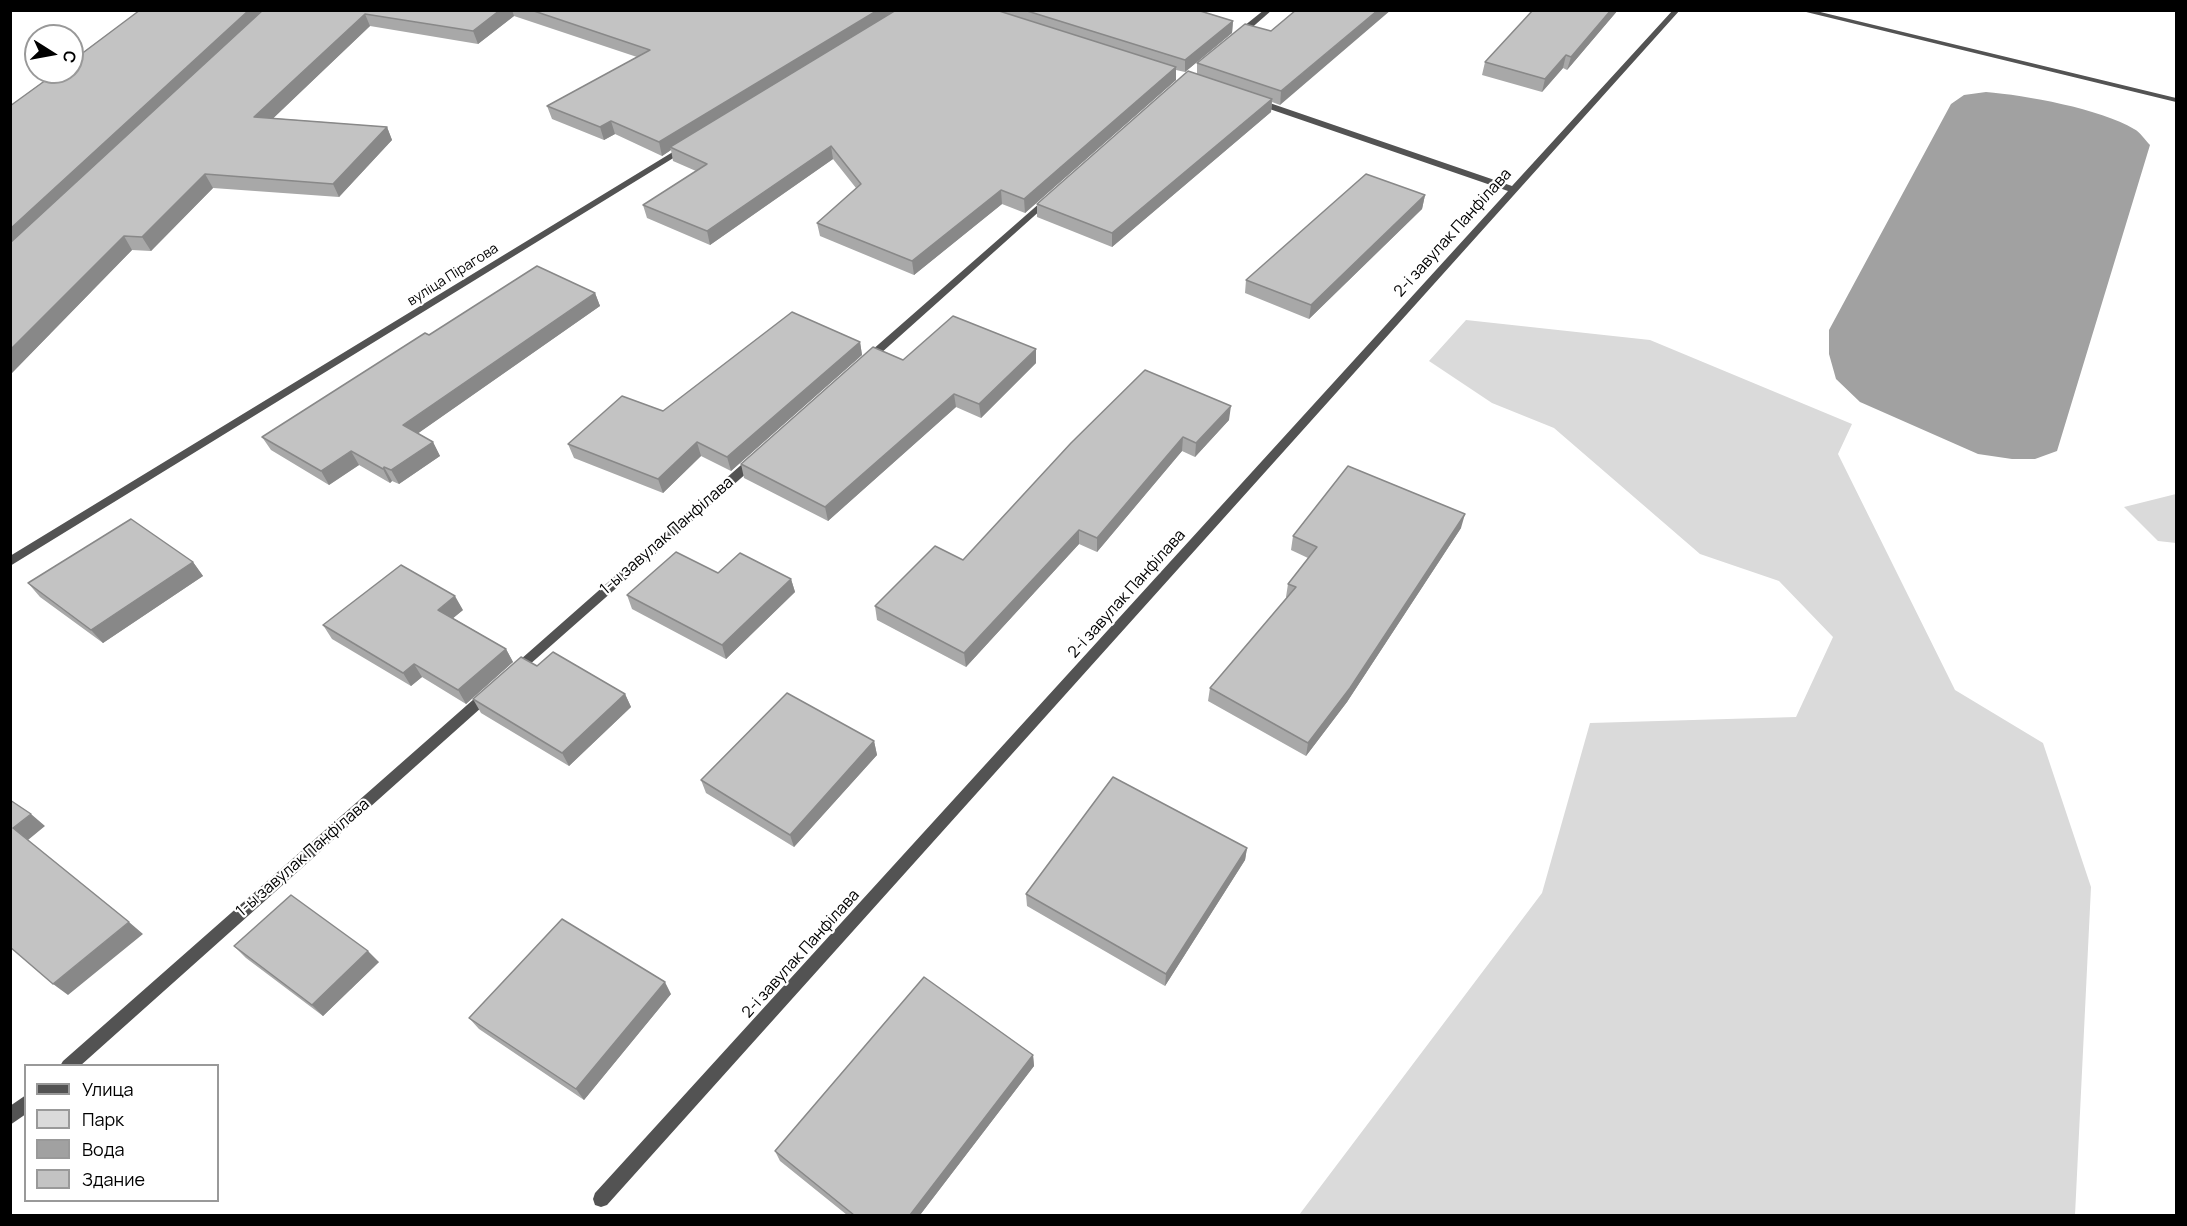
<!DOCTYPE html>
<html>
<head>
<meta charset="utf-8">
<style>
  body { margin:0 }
  #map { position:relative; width:2187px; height:1226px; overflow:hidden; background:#fff; font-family:Manrope,sans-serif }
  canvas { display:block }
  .frame { position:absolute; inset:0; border:12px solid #000; pointer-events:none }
  .legend { position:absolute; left:24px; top:1064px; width:195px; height:138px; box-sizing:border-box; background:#fff; border:2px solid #999; margin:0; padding:8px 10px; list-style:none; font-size:18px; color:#000 }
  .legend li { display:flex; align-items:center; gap:12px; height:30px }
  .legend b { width:30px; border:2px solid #999 }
  .north { position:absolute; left:24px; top:24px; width:60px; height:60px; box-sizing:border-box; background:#fff; border:2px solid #999; border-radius:50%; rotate:101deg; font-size:16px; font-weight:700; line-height:24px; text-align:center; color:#000 }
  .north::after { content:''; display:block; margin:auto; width:21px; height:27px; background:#000; clip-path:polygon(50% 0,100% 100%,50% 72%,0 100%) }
</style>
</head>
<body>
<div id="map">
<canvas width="2187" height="1226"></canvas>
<div class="frame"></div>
<ul class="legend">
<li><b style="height:8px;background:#535353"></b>Улица</li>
<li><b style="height:16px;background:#dadada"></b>Парк</li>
<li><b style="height:16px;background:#a1a1a1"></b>Вода</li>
<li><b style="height:16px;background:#c3c3c3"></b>Здание</li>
</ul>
<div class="north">С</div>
</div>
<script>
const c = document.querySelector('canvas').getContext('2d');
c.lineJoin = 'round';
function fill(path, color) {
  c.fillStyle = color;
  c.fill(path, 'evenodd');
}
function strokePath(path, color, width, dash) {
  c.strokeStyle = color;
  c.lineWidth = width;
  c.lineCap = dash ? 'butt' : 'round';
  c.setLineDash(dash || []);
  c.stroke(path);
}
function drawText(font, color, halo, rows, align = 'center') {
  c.font = font + ' Manrope,sans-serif';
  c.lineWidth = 4.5;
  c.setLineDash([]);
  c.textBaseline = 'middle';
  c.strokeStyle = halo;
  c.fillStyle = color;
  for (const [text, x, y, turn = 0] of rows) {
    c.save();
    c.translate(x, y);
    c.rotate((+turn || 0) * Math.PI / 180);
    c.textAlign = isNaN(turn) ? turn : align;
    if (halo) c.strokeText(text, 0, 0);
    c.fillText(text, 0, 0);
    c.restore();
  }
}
const green = new Path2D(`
  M1466,320L1650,340L1852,424L1838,454L1955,690L2043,743L2091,887L2075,1215H1299L1542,893L1590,723L1796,717L1833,637L1779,581L1700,554L1554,428L1492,403L1429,361Z
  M2176,494V543L2158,541L2124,507Z`);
const water = new Path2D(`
  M1986,92C2025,95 2101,109 2134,129C2140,132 2145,140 2150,145L2057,451L2035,459H2012L1978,454L1860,402L1836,379L1829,354V330L1951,104L1964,95Z`);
const street = new Path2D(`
  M1264,10H1272L1240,38H1234V34Z
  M1673,10H1680L607,1205L601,1207L595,1205L593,1199L595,1193L1508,191L1255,104V100H1261L1512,186Z
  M1798,10H1812L2176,98V102Z
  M681,147L688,149L10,566V556Z
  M1049,195L1052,196V200L871,362H863V358Z
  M753,457L758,461L757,464L520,673H512L510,670L512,667L749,458Z
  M487,690L491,691L493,695L491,699L80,1066H60L63,1061L483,691Z
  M26,1095V1114L10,1125V1106Z`);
const wall = new Path2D(`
  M140,10H1197L1233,21L1232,33L1185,72L1176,70V80L1025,213L1002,204L914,275L820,236L817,223L856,188L833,159L710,245L647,218L643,205L696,171L673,161L671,150L662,156L615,134L604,140L552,119L547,106L637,57L514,16L478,44L370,26L273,118L387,127L392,140L339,197L213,188L151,251L132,250L10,375V106Z
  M1296,10L1280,105L1272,102L1271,112L1112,247L1037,217V204L1197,73V63L1271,31Z
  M1533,10H1618L1567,70L1563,68L1542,92L1482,75L1485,62Z
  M1425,195L1422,209L1309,319L1245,293L1246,280Z
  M595,293L600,306L418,433L433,442L440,456L399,484L392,481L390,483L359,465L329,485L271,450L262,437L429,335Z
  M860,342L862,355L731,471L701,456L663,493L574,458L568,444Z
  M903,360L1036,363L981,418L956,407L828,521L744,478L741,464Z
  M1229,420L1195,457L1182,451L1097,552L1079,544L966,667L877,620L875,606L963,560L1071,443Z
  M1461,528L1347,702L1306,756L1208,701L1210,688L1287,598L1286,597L1288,584L1308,558L1291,550L1293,536Z
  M193,562L203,576L103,643L40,597L28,583Z
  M791,579L795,592L726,659L632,609L627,595Z
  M463,610L453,618L506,649L513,662L466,704L422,677L411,686L332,639L323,625Z
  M537,666L625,694L631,707L569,766L481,713L473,699Z
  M874,741L877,755L794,847L706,793L701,780Z
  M1247,848L1245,860L1165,986L1027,906L1026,894Z
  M234,946L379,962L323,1016L246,958Z
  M671,994L584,1100L479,1029L469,1018Z
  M1033,1055L1034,1066L920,1215H847L780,1161L775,1151Z`);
const shadedWall = new Path2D(`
  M249,10H268L10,251V229Z
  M500,10H512L514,16L478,44L473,31Z
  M878,10H900L670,147L671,150L662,156L659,142Z
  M1378,10H1391L1280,105L1281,91Z
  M1611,10H1618L1567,70L1571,57Z
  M365,14L370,26L261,130L254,117Z
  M1233,21L1232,33L1185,72V60Z
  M1566,55L1563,68L1542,92L1545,79Z
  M1176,67V80L1025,213L1024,199Z
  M1272,99L1271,112L1112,247V233Z
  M611,121L615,134L604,140L600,127Z
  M387,127L392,140L339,197L333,184Z
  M831,146L833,159L710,245L707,231Z
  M205,174L213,188L151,251L142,237Z
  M1001,190L1002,204L914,275L912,261Z
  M1425,195L1422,209L1309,319L1311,305Z
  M124,236L132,250L10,375V350Z
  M595,293L600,306L410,439L403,425Z
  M860,342L862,355L731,471L727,457Z
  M1036,349V363L981,418L979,404Z
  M954,394L956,407L828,521L825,507Z
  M1231,406L1229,420L1195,457L1196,443Z
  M1183,437L1182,451L1097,552V538Z
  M433,442L440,456L399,484L391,470Z
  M697,442L701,456L663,493L658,479Z
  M351,451L359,465L329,485L321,471Z
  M384,467L392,481L390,483L383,469Z
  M1465,514L1461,528L1347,702L1306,756L1308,743Z
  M1079,530V544L966,667L964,653Z
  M193,562L203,576L103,643L91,630Z
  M791,579L795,592L726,659L722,645Z
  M455,596L463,610L446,624L438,610Z
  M506,649L513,662L466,704L458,690Z
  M414,664L422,677L411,686L403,673Z
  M625,694L631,707L569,766L562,753Z
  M874,741L877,755L794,847L790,835Z
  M31,814L45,826L28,840L13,828Z
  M1247,848L1245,860L1165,986L1166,974Z
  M129,922L143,934L68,995L53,984Z
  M368,951L379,962L323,1016L312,1005Z
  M665,982L671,994L584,1100L576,1089Z
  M1033,1055L1034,1066L920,1215H910Z`);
const building = new Path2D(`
  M140,10H249L10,229V106L57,72H72V61Z
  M263,10H500L473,31L365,14L254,117L387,127L333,184L205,174L142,237L124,236L10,350V243Z
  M531,10H878L659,142L611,121L600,127L547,106L650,50Z
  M896,10H996L1176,67L1024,199L1001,190L912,261L817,223L861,184L831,146L707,231L643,205L707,164L670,147Z
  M1024,10H1197L1233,21L1185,60Z
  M1296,10H1378L1281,91L1197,63L1245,24L1271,31Z
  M1533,10H1611L1571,57L1566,55L1545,79L1485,62Z
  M1188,71L1272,99L1112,233L1037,204Z
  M1366,174L1425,195L1311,305L1246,280Z
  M537,266L595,293L403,425L433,442L391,470L384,467L383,469L351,451L321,471L262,437L425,333L429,335Z
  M792,312L860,342L727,457L697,442L658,479L568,444L622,396L663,411Z
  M953,316L1036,349L979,404L954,394L825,507L741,464L873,347L903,360Z
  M1145,370L1231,406L1196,443L1183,437L1097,538L1079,530L964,653L875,606L935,546L963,560L1071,443Z
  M1348,466L1465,514L1350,688L1308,743L1210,688L1296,587L1288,584L1317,547L1293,536Z
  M131,519L193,562L91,630L28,583Z
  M676,552L718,573L740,553L791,579L722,645L627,595Z
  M401,565L455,596L438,610L506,649L458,690L414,664L403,673L323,625Z
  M553,652L625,694L562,753L473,699L521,657L537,666Z
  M787,693L874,741L790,835L701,780Z
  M1113,777L1247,848L1166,974L1026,894Z
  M10,800L31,814L13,828L129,922L53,984L10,947Z
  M291,895L368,951L312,1005L234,946Z
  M562,919L665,982L576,1089L469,1018Z
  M924,977L1033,1055L910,1215H854L775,1151Z`);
const farStreetnames = [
  ["вуліца Пірагова",453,275,-32]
];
const streetNames = [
  ["2-і завулак Панфілава",1453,233,-48],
  ["1-ы завулак Панфілава",667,536,-41],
  ["2-і завулак Панфілава",1127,594,-48],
  ["1-ы завулак Панфілава",303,858,-41],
  ["2-і завулак Панфілава",801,954,-48]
];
fill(green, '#dadada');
fill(water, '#a1a1a1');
fill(street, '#535353');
fill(wall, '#a8a8a8');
fill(shadedWall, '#888');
fill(building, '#c3c3c3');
strokePath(building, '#888', 1.5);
drawText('14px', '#000', '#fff', farStreetnames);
drawText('16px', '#000', '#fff', streetNames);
</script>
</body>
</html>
